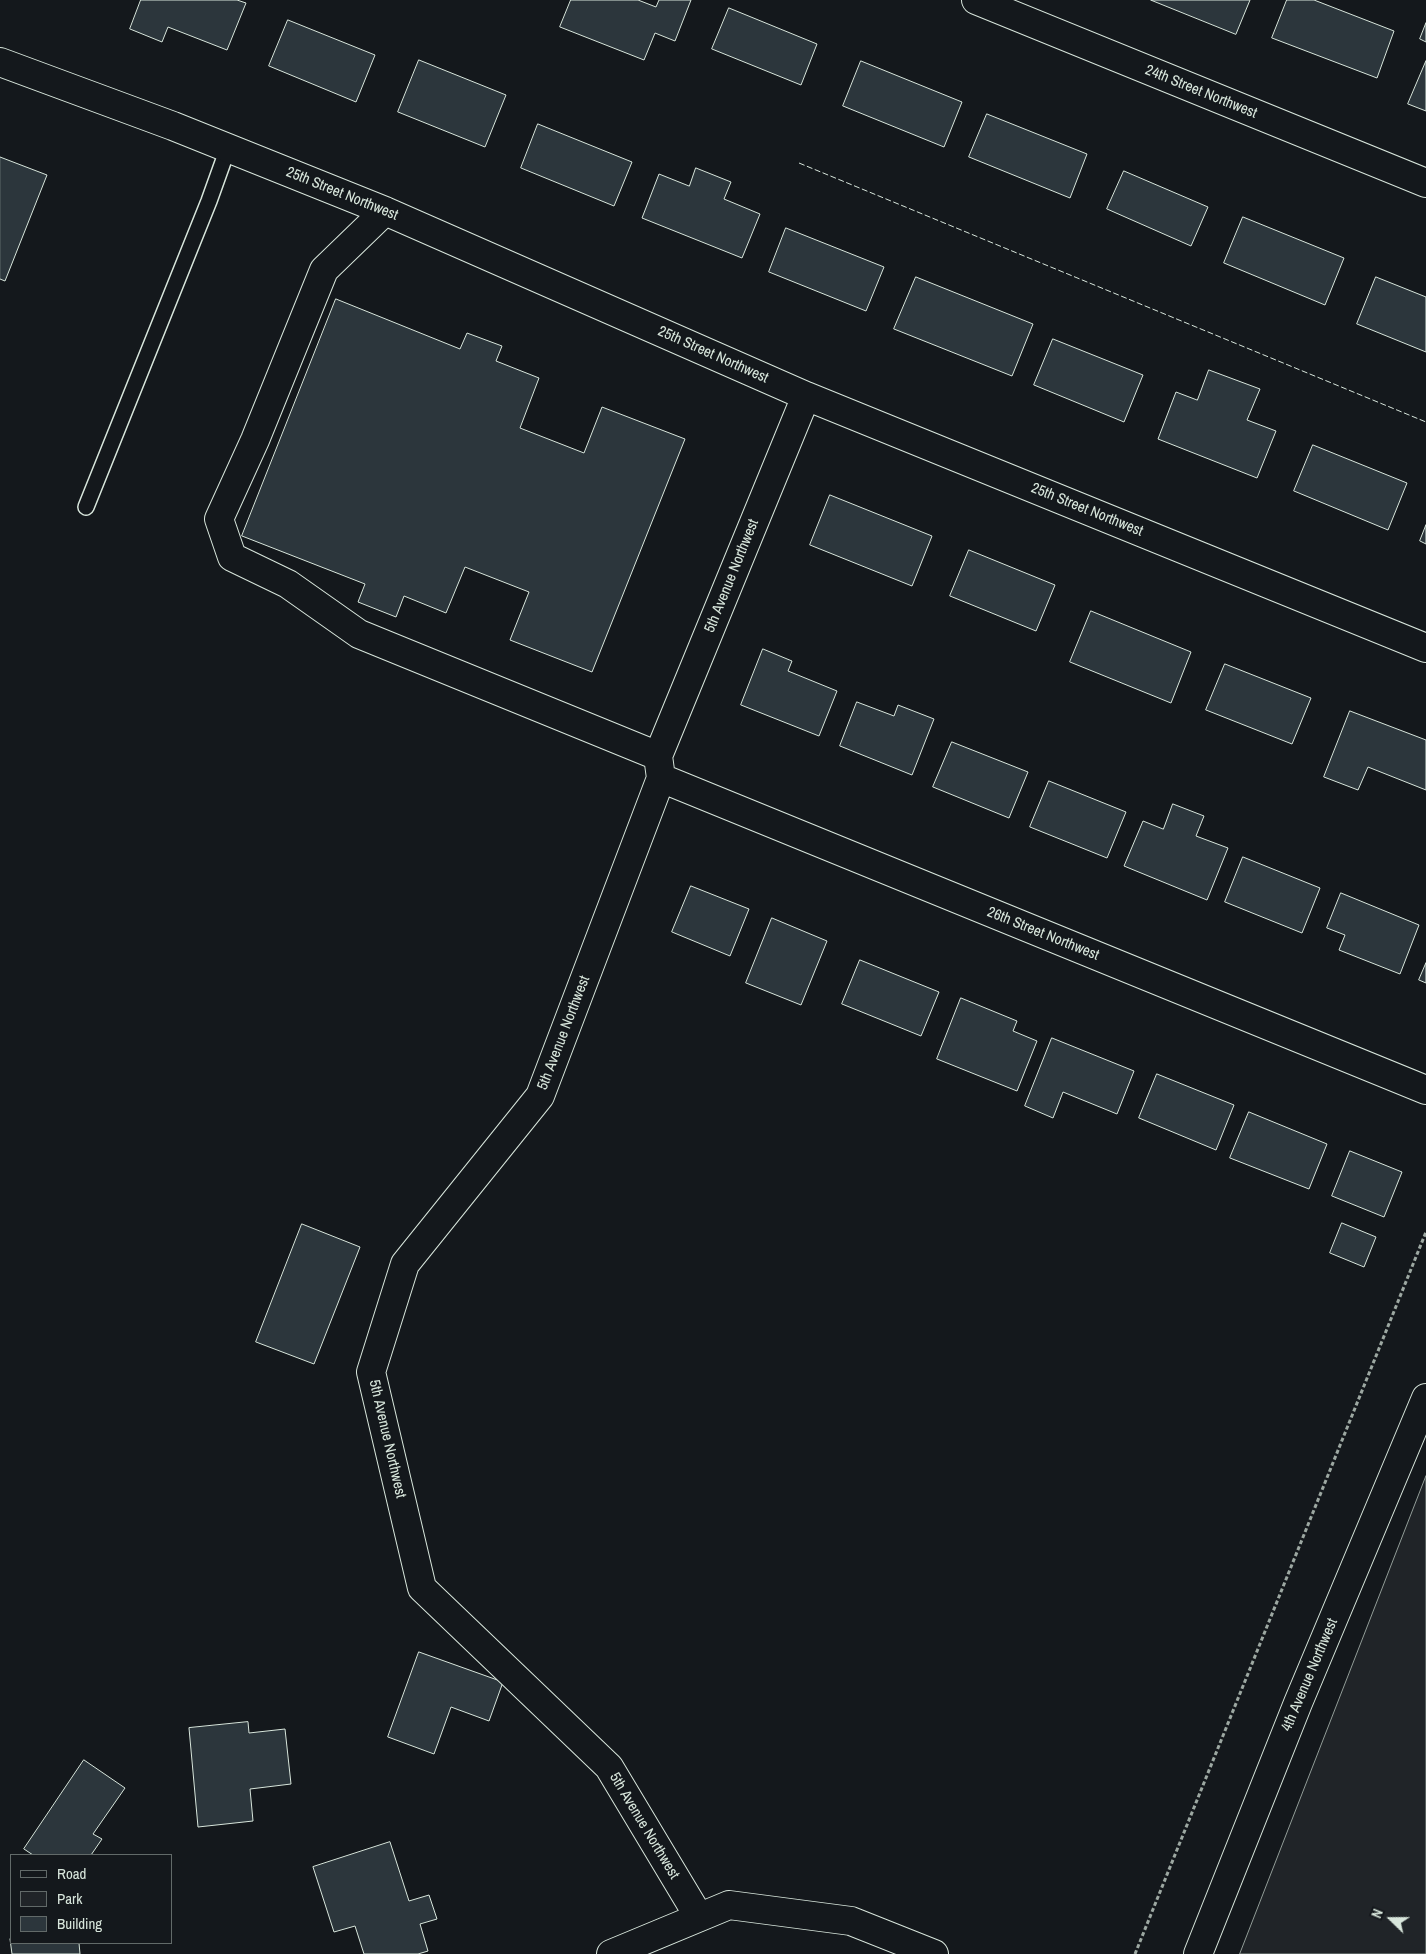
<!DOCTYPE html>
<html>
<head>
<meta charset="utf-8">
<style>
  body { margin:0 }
  #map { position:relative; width:1426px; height:1954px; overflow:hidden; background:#14181c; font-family:"Archivo Narrow",sans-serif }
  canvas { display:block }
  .legend { position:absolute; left:10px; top:1854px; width:162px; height:90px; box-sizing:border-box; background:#14181c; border:1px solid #626a69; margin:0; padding:6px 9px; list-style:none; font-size:15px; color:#d8e6dc }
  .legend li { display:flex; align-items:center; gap:10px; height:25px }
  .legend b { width:25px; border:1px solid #626a69 }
  .north { position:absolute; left:1366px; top:1894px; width:50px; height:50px; -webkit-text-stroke:4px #14181c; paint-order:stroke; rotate:292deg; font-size:14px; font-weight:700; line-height:20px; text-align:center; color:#d8e6dc }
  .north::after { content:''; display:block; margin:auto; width:18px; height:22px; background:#d8e6dc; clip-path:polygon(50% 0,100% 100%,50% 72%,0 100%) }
</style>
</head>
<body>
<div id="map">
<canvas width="1426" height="1954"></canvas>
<ul class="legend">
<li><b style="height:6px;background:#14181c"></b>Road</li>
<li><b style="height:14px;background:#202428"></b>Park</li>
<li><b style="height:14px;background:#2c363c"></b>Building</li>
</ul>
<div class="north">N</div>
</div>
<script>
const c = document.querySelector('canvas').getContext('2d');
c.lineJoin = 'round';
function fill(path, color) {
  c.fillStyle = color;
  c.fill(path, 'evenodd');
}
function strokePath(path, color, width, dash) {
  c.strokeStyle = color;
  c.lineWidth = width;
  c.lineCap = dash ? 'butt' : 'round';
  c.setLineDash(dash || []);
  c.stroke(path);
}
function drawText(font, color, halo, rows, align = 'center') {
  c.font = font + ' "Archivo Narrow",sans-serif';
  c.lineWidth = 4;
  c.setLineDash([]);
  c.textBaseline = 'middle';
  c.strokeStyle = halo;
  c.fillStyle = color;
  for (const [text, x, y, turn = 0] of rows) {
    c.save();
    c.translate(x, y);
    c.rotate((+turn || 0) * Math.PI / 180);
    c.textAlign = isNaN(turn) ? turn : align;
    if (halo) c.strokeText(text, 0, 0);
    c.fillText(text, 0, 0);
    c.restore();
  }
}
const green = new Path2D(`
  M1426,1476V1954H1240Z`);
const building = new Path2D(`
  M141,0H237L246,3L227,50L168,27L162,42L130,29Z
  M571,0H638L656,7L659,0H691L675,41L655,33L644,60L560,27Z
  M1151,0H1250L1236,34Z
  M1287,0H1314L1394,31L1377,78L1272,38Z
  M729,8L817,44L801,85L712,49Z
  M288,20L375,55L356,102L269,66Z
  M1426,23V42L1420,39Z
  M419,60L506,95L485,147L398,112Z
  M861,61L962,102L944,147L843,106Z
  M1426,61V111L1408,104Z
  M987,114L1087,154L1070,198L969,157Z
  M538,124L632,162L614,206L521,168Z
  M0,157L47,175L5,281L0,279Z
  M696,168L731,182L724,199L760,214L742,258L642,218L659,174L689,186Z
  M1124,171L1208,207L1191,246L1107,209Z
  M1243,217L1344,258L1325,305L1224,263Z
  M786,228L884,267L866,311L769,272Z
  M916,277L1033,324L1012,376L894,329Z
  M1376,277L1426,297V352L1357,324Z
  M336,299L460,349L467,333L502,346L496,361L539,378L520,428L584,453L602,407L685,439L592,672L510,640L529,592L465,567L446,613L404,596L396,617L358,602L365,584L242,536Z
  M1053,339L1143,375L1124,422L1034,385Z
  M1209,370L1260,389L1247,420L1276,431L1257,478L1158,439L1176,392L1197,400Z
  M1313,445L1407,483L1388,530L1294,491Z
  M830,495L932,536L912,586L810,545Z
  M1426,525V544L1420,541Z
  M969,550L1055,585L1036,631L950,596Z
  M1091,611L1191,652L1171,703L1070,662Z
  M763,649L792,661L788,671L837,691L819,736L741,705Z
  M1225,664L1311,698L1292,744L1206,710Z
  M857,702L894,716L898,705L934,719L912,775L840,746Z
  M1350,711L1426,740V790L1368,767L1358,790L1324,777Z
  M952,742L1028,772L1009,818L933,787Z
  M1049,781L1126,812L1107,858L1030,827Z
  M1173,804L1204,816L1196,836L1228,848L1207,900L1124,866L1143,821L1163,829Z
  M1243,857L1320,888L1302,933L1225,902Z
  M691,886L749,909L730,956L672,932Z
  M1341,893L1419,925L1400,974L1339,950L1345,935L1327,928Z
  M772,918L827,941L801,1005L746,983Z
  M860,960L939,992L921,1036L842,1004Z
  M1426,963V983L1419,980Z
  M961,998L1017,1021L1013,1031L1037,1041L1017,1091L937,1059Z
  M1052,1038L1134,1071L1117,1114L1063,1092L1053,1118L1025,1106Z
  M1157,1074L1234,1105L1216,1150L1139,1118Z
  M1249,1112L1327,1144L1309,1189L1230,1158Z
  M1350,1151L1402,1172L1384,1217L1332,1196Z
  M1342,1223L1376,1237L1364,1267L1330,1253Z
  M302,1224L360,1247L314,1364L256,1342Z
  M419,1652L503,1682L489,1721L451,1707L434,1754L388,1737Z
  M248,1722L249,1733L285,1729L291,1784L250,1789L253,1821L198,1827L189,1728Z
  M84,1760L125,1788L93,1834L102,1839L91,1855H33L24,1849Z
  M390,1842L409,1901L429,1895L437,1919L420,1924L428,1951L418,1954H364L355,1926L334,1932L313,1867Z
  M11,1938V1943H79L80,1954H12L10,1939Z`);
const path = new Path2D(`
  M1135,1954L1426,1232`);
const lane = new Path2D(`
  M86,507L209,201L228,148`);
const street = new Path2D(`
  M976,0L1426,183
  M0,62L173,126L385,211L806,396L1426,648
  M385,211L324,270L255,440L219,519L232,557L288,584L359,634L658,756L661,778L540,1096L405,1264L371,1372L422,1588L609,1767L699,1917
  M658,756L806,396
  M661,778L1426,1090
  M611,1954L729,1905L851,1921L934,1954`);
const secondary = new Path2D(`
  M1198,1954L1298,1703L1426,1398`);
const fence = new Path2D(`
  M799,163L1426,422`);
const streetNames = [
  ["24th Street Northwest",1201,92,22],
  ["25th Street Northwest",342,194,22],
  ["25th Street Northwest",713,355,24],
  ["25th Street Northwest",1087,510,22],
  ["5th Avenue Northwest",732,576,-68],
  ["26th Street Northwest",1043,934,22],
  ["5th Avenue Northwest",564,1033,-69],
  ["5th Avenue Northwest",387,1439,77],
  ["4th Avenue Northwest",1310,1675,-67],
  ["5th Avenue Northwest",644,1826,59]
];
fill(green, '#202428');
strokePath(green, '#939e99', 1);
fill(building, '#2c363c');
strokePath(building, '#d8e6dc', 1);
strokePath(lane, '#d8e6dc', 18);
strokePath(street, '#d8e6dc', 30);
strokePath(secondary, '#d8e6dc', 30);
strokePath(path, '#9da8a2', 3, [4, 2.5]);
strokePath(lane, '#14181c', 15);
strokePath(street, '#14181c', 28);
strokePath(secondary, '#14181c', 28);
strokePath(fence, '#d8e6dc', 1, [6, 2.5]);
drawText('15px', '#d8e6dc', '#14181c', streetNames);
</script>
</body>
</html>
